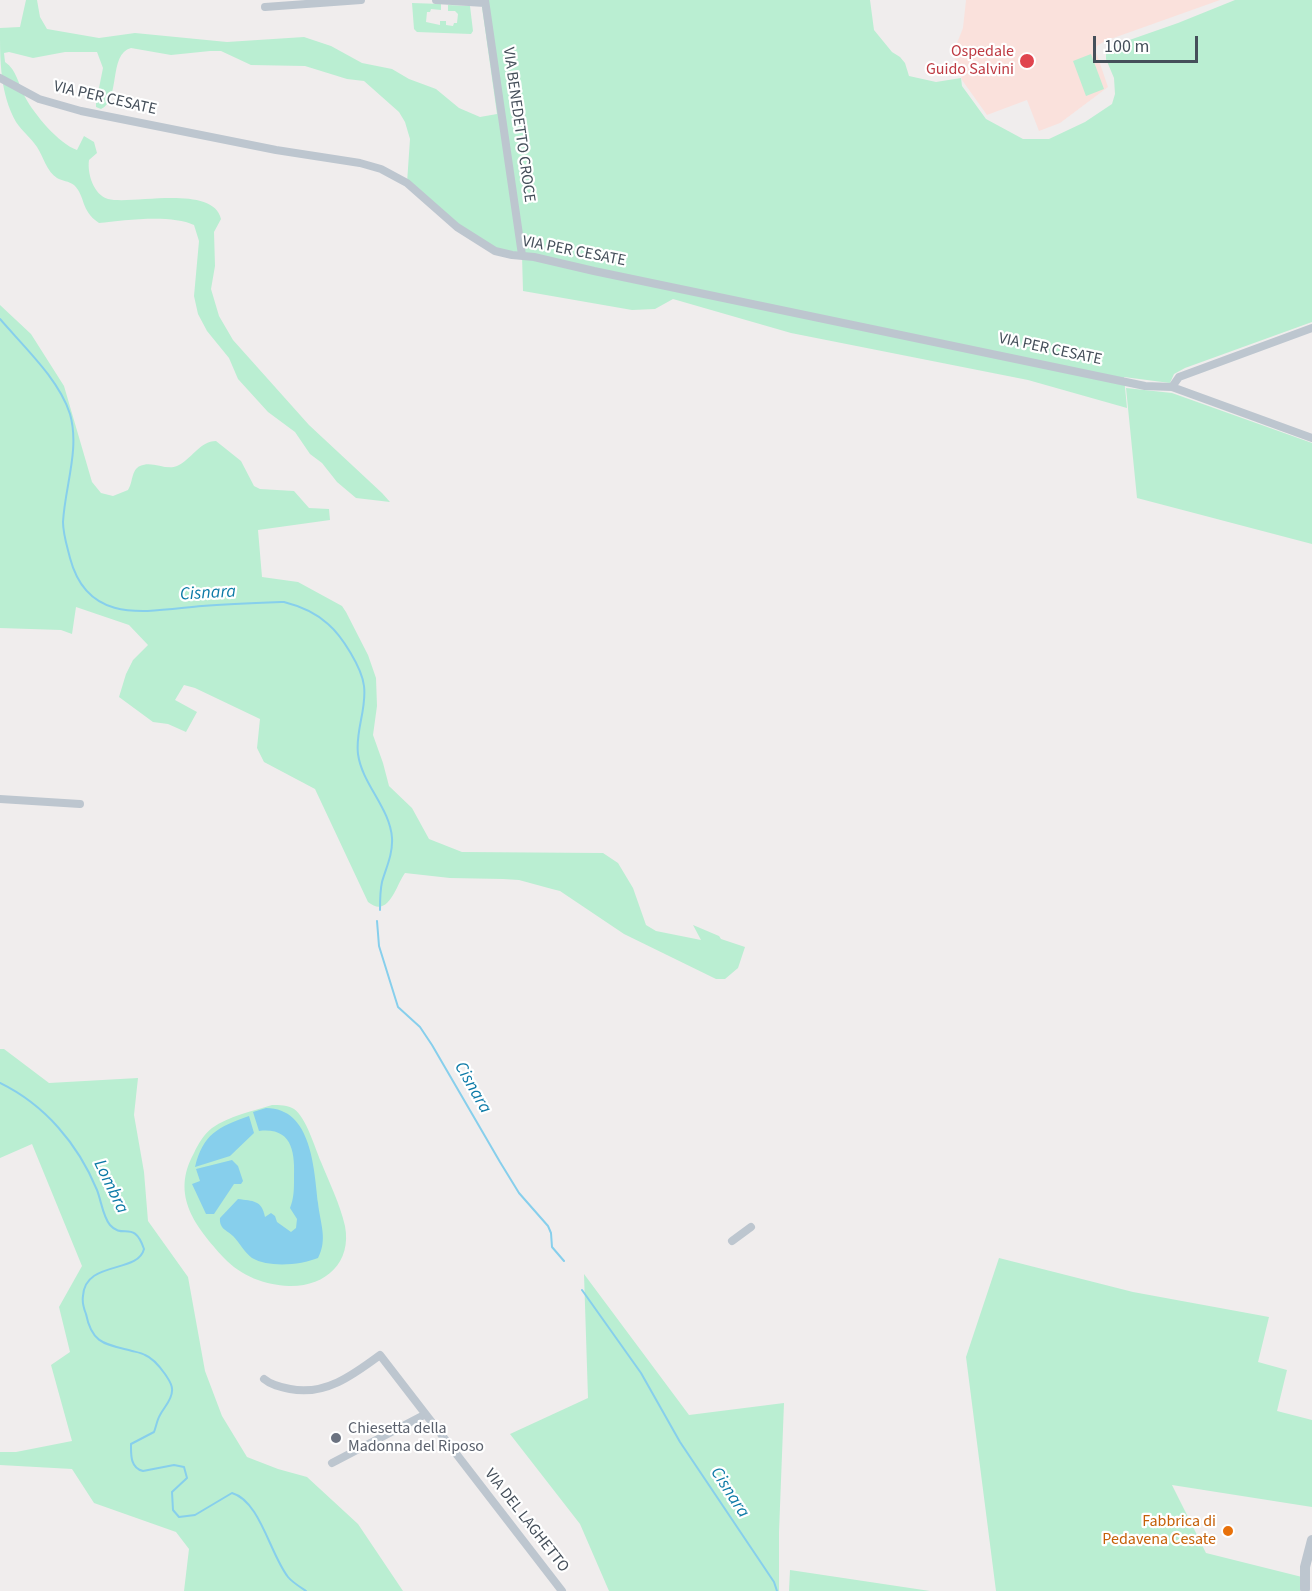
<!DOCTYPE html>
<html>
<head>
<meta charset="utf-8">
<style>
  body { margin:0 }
  #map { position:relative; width:1312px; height:1591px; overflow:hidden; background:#f0eded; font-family:"Source Sans 3",sans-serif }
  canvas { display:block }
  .scale { position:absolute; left:1093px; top:36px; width:105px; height:27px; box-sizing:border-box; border:3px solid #454f5a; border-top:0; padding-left:8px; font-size:18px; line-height:21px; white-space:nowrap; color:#454f5a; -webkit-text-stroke:4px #fff; paint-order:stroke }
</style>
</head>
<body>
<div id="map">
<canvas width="1312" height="1591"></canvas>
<div class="scale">100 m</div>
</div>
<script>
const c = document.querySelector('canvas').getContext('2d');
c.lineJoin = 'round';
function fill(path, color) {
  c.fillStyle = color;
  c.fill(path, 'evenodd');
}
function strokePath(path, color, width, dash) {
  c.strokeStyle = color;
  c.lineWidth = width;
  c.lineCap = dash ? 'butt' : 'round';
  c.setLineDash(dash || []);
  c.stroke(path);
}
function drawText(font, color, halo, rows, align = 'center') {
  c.font = font + ' "Source Sans 3",sans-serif';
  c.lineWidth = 4.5;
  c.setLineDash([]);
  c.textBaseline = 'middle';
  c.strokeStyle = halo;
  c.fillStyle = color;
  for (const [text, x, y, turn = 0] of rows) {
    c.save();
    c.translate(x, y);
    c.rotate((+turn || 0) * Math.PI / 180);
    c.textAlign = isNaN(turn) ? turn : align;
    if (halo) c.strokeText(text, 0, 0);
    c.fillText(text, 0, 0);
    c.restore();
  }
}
const medical = new Path2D(`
  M966,0H1220L1105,41L1097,46L1096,52L1108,87L1060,123L1039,131L1027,100L987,115L962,80L953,53L963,28Z`);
const green = new Path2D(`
  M26,0H37L40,17L47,29L99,38L135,33L227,42L304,37L331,46L362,63L392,69L409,79L436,89L459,108L480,117L497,114L481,0H870L874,30L892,52L900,57L905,63L909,76L936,82L961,78L962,86L986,119L1023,139H1049L1085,122L1112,104L1115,94L1114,78L1106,59V51L1118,44L1178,23L1235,0H1312V322L1185,368L1174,374L1170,383L1124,377L1127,408L1028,380L791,333L673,299L655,309L632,310L523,291L522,255C481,255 438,208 407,183L410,139L405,122L399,112L364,81L347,79L305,66L251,65L221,51H210L171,55L131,48C108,54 121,100 101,109L96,107V103L103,68L97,52H65L33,58L9,52L4,53L5,62C17,70 18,84 25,97C34,114 59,144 77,150L84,136L94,142L97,153L89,160C87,174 94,195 108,199C132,205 213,184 221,219L214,232L215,266L211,289L219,316L233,340L309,425L382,493L390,502L356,498L337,482L322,463L310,454L295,432L268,412L238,379L229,358L207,331L198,314L194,296L199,241L194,225C172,214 124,220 99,223C80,210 86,197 74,185C69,181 62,181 57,178C47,172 43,156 37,147C31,138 22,131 16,122C0,93 0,61 0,28L20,27Z
  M412,3L441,4V10L431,9L430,12H427L426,22L440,25V21H446V25L453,26L454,23H457L458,14L455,11H448V5L470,6L473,31L471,34L417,32L414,29Z
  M1091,54L1104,89L1086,96L1073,61Z
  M0,305L31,334L64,386L92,482L101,493L113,496L128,490C133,483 131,470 140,466C152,460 166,471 177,466C191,460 200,441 216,441L241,461L254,486L260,489L294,491L309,508L329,509L330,520L258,530L262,577L298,582L342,606L346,612L368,655L376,678L377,706L373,735L383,763L389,786L412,808L429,839L462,852L603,853L618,863L633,888L646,925L656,931L701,940L693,925L719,936L721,939L745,947L738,968L725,979H716L624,934L560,891L552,889L519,880L503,879L450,878L405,873C396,885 389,919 368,902L315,789L264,762L257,748L260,719L195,688L184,685L175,700L197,712L186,732L168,724L153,722L119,697L126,674L133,660L148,645L129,625L76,607L72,634L61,630L0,628Z
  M1126,388L1172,393L1312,443V544L1137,498Z
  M0,1049H4L49,1083L138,1078L134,1115L144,1172L148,1221L188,1277L205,1371L222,1416L247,1457L278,1469L307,1477L358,1524L403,1591H184L189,1549L176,1532L94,1503L72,1469L0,1465V1452H16L72,1441L51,1365L70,1352L59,1307L82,1266L32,1144L0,1158Z
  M272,1105C279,1105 288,1105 294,1109C306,1117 315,1148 321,1162C329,1182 340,1204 345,1226C352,1263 325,1287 289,1286C265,1285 241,1276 224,1258C196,1227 170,1196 194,1153C198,1144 204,1134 212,1128C229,1116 253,1111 272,1105Z
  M999,1258L1133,1292L1269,1317L1258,1362L1287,1370L1277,1411L1312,1420V1507L1172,1485L1206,1553L1302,1577L1300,1591H996L966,1357Z
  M584,1274L689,1415L784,1403L779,1532V1591H609L580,1524L510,1434L588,1398Z
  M790,1570L930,1591H789Z`);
const water = new Path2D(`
  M266,1108C312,1108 314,1169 318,1203C320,1223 328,1239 318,1258C301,1265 269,1268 252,1258C245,1253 239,1242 233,1236C227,1230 219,1229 220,1218L238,1199C253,1201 262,1200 265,1217L271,1213L275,1216L277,1222L291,1232L296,1228L297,1219L290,1208C294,1198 294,1189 294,1179C295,1153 293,1127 259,1131L253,1112Z
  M249,1116L254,1133L230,1156L195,1167C203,1134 218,1127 249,1116Z
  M232,1160L238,1166L243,1181L241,1184H234L214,1214H206L192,1184L200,1181L196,1169Z`);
const stream = new Path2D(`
  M0,319C23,346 59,379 70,414C80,449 65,486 63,522C63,534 67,546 70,558C88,626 147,611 202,606C229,604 257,603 284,602C300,606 316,613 328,624C342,636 362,668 364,686C367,709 355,731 358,754C362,784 390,808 392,838C393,854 386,868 382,882C380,891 380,901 380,910
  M377,921L379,946L398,1007L420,1027L432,1045L500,1162L519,1193L548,1226L551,1233L552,1247L564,1261
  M0,1083C45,1105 78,1144 97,1190C101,1200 103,1217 110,1225C123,1240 134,1219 144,1249C138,1274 85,1260 83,1296C82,1302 84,1309 86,1314C92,1344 105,1344 132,1351C136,1352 142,1353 145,1355C153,1358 160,1367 165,1374C168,1379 173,1384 172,1391C172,1400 164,1407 160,1415C157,1420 156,1427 154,1432L131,1444C131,1454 130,1468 143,1471L174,1465L184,1467L187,1478L172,1492L173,1510L179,1517L195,1515L232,1493C260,1501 270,1554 288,1577C292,1582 300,1587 306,1591
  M582,1290L641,1373L680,1442L774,1582L777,1591`);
const minor = new Path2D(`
  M436,0L485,3
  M485,0L522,255
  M265,7L361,0
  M0,78L39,99L81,111L276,150L360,163L381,169L407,183L457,227L495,251L512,255L534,257L594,271L1145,386L1172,387L1312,438
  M1172,387L1179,377L1312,328
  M0,799L80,804
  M732,1241L751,1227
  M264,1379C271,1385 280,1387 290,1389C325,1396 353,1375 380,1355L562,1591
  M332,1463L424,1415`);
const tertiary = new Path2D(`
  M1305,1589V1567L1312,1540`);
const markers = [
  [1027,61,8,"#e0444e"],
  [336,1438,6,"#6b7280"],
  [1228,1531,6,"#e8710a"]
];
const healthNames = [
  ["Ospedale",1014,52],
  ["Guido Salvini",1014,70]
];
const streetNames = [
  ["VIA PER CESATE",105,99,13],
  ["VIA BENEDETTO CROCE",518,125,82],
  ["VIA PER CESATE",574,252,11],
  ["VIA PER CESATE",1050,350,12],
  ["VIA DEL LAGHETTO",526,1521,52]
];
const worshipNames = [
  ["Chiesetta della",348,1429],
  ["Madonna del Riposo",348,1447]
];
const foodNames = [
  ["Fabbrica di",1216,1522],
  ["Pedavena Cesate",1216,1540]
];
const waterNames = [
  ["Cisnara",208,594,-3],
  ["Cisnara",472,1088,60],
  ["Lombra",110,1187,64],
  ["Cisnara",729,1493,57]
];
fill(medical, '#fae1dc');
fill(green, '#baeed2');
fill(water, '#87cfec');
strokePath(stream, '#87cfec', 2);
strokePath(minor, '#bdc6cf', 8);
strokePath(tertiary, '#bdc6cf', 10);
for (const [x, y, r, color] of markers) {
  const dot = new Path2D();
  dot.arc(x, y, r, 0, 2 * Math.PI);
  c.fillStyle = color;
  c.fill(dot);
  strokePath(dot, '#fff', 2);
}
drawText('16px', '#be3a42', '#fff', healthNames, 'right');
drawText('16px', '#454f5a', '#fff', streetNames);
drawText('16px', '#5b616d', '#fff', worshipNames, 'left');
drawText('16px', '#c56008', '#fff', foodNames, 'right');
drawText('italic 18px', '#0c7aa7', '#fff', waterNames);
</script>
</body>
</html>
